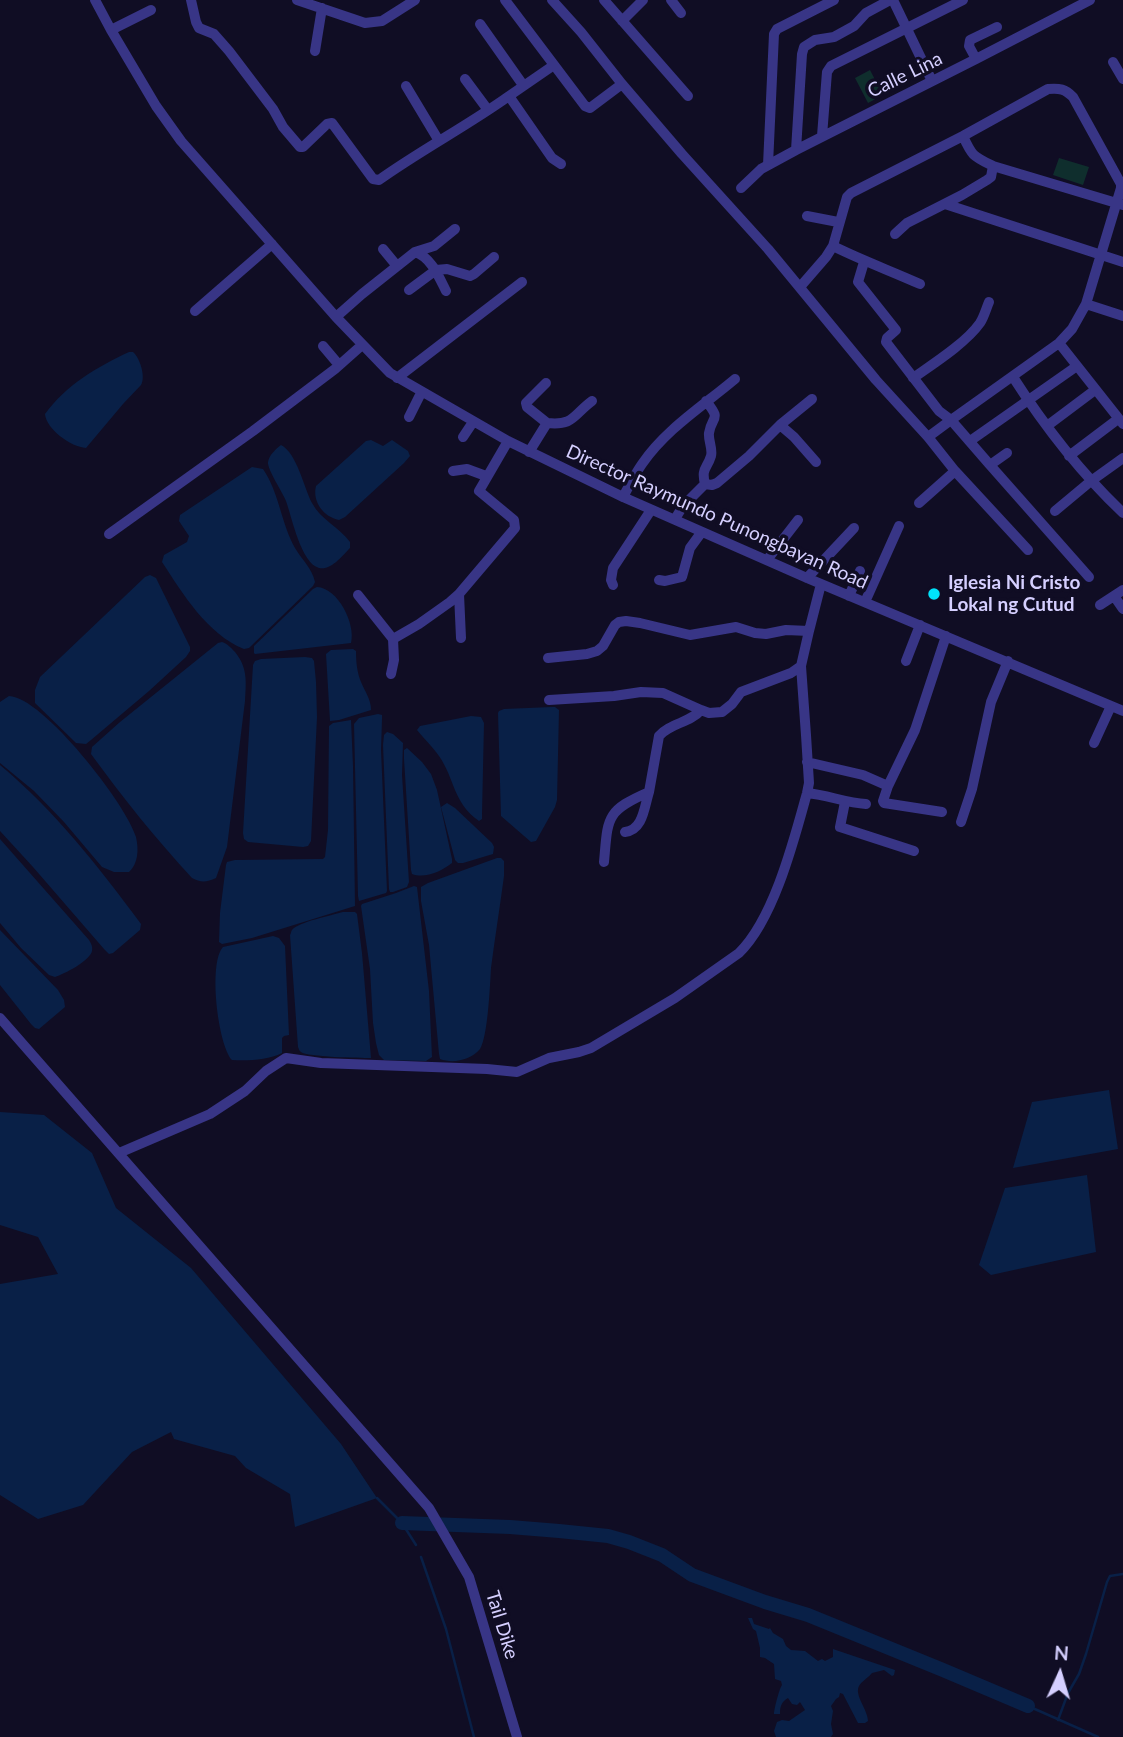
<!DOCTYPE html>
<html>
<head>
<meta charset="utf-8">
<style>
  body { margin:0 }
  #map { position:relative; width:1123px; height:1737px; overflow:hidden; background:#100d24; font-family:Lato,sans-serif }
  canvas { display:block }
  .north { position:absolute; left:1025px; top:1639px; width:70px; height:70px; -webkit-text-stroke:5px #100d24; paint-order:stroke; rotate:4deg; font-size:19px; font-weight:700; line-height:28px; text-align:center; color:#d5cfff }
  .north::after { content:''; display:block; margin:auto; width:24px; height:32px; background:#d5cfff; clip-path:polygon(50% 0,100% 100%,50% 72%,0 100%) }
</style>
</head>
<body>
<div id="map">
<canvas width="1123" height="1737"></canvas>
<div class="north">N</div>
</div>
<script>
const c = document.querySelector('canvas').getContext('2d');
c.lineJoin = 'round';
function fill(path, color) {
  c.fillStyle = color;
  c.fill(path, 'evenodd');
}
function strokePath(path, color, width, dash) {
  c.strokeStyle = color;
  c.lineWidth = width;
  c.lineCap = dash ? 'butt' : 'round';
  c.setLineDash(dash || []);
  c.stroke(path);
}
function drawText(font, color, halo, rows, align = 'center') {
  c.font = font + ' Lato,sans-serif';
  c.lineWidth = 7;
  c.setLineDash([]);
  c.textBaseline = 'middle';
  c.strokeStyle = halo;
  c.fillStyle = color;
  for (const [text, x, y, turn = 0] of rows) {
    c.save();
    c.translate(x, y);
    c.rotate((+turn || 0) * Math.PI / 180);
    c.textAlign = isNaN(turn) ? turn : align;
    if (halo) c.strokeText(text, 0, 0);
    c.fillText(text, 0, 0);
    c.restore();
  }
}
const green = new Path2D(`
  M870,70L883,95L868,103L855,78Z
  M1059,158L1089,167L1083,185L1053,175Z`);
const water = new Path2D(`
  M129,352H133C140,358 146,377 141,385L123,404L86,448C71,447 46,429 45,414C66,385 97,367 129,352Z
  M371,440L383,446L392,440L408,451L410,456L404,463L345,517L339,520C324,517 312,502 316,486L366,441Z
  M281,445C297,453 304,488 312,503C321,520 339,527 350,542V548C343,555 331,571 319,568C301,563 292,518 286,501C283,493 267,469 268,462C269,455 276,449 281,445Z
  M252,467L263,469C279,492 281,523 295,548C302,560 312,568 315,582L313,586L249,648L244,649C207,634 183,594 162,562L164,555L187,542L189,536L179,521L180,515Z
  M150,575L156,578L190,647V651L186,657L149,691L91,740L86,744L76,743L35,703V690L40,677L145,577Z
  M317,587C338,588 356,624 351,643L255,654L254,653V646L313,589Z
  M222,642C228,644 230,647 235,652C248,668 246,682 245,701L227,847L216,878C207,882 201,883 192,878C156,839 123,798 91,754L92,747L120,722L218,643Z
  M353,649L356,651C356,662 357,672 361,682C365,692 371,699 371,710L339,720L330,721L326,654L331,650Z
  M305,657L312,658L314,661L316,682L317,717L311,841L308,846L303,847L248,842L244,839L243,833L253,665L255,661L261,659Z
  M9,696C43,697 127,805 136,837C139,850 138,864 129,872H114L102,867L64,822L34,791L0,763V702Z
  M552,707H555L559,710L557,800L555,807L536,841L531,842L501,816L498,713L499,711L504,709Z
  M378,714L382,715V719L381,750L387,891L386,893L359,901L358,896L354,724L359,718Z
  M471,716L481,717L484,723L482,814V819L479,821C453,803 455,779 439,756C433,747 424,739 417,730L420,726Z
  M351,720L353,766L355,906L252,938L222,944L219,942L220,913L226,865L227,862L235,860L323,859L325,857L328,830L329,726L333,723Z
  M387,732L393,734L403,743L402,775L409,882L407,887L393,892H390L389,889L383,745L384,735Z
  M407,748L422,762L431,774L437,790L452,859V863C442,871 425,879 412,874L411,870L404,759V750Z
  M0,765C54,810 99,867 141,924L140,930L113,953L109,954L104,949L33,867L0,831Z
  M447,803L455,808L492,843L494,847L493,854L463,863H458L455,860L441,807Z
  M0,839L89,940C91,943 93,947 92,951C90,961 64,974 55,977L49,975L21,948L0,923Z
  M497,858H501L504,861V876C500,906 495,937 491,968C490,985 488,1036 480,1049C471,1060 453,1064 440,1059L439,1054L429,945L421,901V887L428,883Z
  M414,886L417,887L429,991L432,1057L426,1061L384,1060L379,1055L376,1043L373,1023L370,969L361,906L362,904L396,893Z
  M343,912H355L357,914L362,953L371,1058C360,1058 307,1057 301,1052C299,1051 299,1049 298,1047L290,935C291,934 291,931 292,930C298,922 333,915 343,912Z
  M0,930L58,990L64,1000L65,1007L39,1029L35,1028L31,1024L0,985Z
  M273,936L279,938L285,946L289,1035L284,1036L282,1038V1053C268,1060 248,1061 232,1060C218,1045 208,963 223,947Z
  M1109,1090L1118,1149L1013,1168L1032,1102Z
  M0,1112L44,1115L92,1153L116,1208L191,1268L341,1444L377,1498L295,1527L290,1494L246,1468L235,1456L174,1439L171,1432L132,1452L83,1505L38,1519L0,1495V1284L58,1274L38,1237L0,1225Z
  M1087,1175L1096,1252L991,1275L979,1265L1005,1188Z
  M748,1618H752L754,1624L769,1629L770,1628L773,1633L783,1639L786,1646L791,1650L805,1651L818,1661L822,1659L825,1661L833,1657V1649L895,1670L894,1675L892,1676L884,1670L872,1673C869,1677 861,1682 859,1686C854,1695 868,1710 868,1721L865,1723H858L843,1694L840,1693L839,1697L836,1699L831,1706L833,1711L831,1724L833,1734L831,1737H776L774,1731L777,1722L782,1720L789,1721L805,1710L800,1702L797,1705L792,1704L788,1698C781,1702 780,1707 780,1714H774C774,1710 779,1689 782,1685L781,1681L775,1679L774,1664L765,1658L760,1657V1648L756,1631L753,1629Z`);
const stream = new Path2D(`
  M377,1498L402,1523L416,1545
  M421,1557L446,1629L474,1737
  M1028,1706L1098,1737
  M1058,1720L1068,1693L1079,1674L1086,1654L1107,1582L1110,1576L1123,1574`);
const river = new Path2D(`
  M402,1523L510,1527L559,1531L608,1536L629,1542L662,1555L692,1575L765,1602L808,1615L943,1670L1028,1706`);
const minor = new Path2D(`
  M95,0L111,30L156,106L181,141L336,317L390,373L508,441L623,497L807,578L1123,711
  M191,0L196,22L199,28L214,34L229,51L273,109L283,127L300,147H303L327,124L332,123L373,179L379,180C421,150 467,126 509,96
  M297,0L365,23L382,21L415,0
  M505,0L585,106L590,108L622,84
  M552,0L581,32L622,84L682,154L768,249L876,380L928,437L955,471L1028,550
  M604,0L688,96
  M671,0L681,13
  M893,0L932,81
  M622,21L643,0
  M480,24L523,85
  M111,30L151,10
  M315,51L322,8
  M976,59L969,46L970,40L997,27
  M1113,62L1123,79
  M554,65L509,96L552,158L561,164
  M465,79L488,110
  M406,86L439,141
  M822,136L827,72L831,66L963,0
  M963,136C972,156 973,156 993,166L1123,205
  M796,150L802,54L804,47L815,40L834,37L854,26L866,13L890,0
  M768,165L774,34L777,29L834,0
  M741,188L761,169L796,150L976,59L1090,0
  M945,204L1123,262
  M807,216L838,222
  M895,234L907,223L962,195L987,180L991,177L993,166
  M833,246C861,260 891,271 920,284
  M383,249L397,266
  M415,252C431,257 439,277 446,291
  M864,262L858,282L896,330L887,338L886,342L939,411L951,420L928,437
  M800,287L826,257L833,246L847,197L851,193L963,136L1048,89C1060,88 1065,89 1073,97L1121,184V188L1086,304L1072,329L1059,343L951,420L990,465L1007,453
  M409,290L436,270L447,269L470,276L474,274L494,257
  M1086,304L1123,316
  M195,311L272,244
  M336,317L362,294L415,252L434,246L455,229
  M1059,343L1123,424
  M323,346L339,365
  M1013,377C1045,427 1080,472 1123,513
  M397,378L522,282
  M913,378C933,364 966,343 980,323C984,317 986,309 989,302
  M409,417L421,393
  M547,423C574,426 573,415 592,401
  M780,425L812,399
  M1047,426L1095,390
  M463,437L473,422
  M970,441L1077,366
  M529,452L547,423L527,407L526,403L546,383
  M1069,456L1118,419
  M990,465L1089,577
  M453,471L467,469L486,476
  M705,484L712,485L717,483L749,456L780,425L794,437L816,462
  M623,497C629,486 635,474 642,464C666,429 703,406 735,379
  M919,503L955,471
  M1055,511L1091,481L1123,458
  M675,519L683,506L705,484C701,468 707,469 711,456C713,449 708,440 709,433C712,415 722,421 706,401
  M109,534L253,431L335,369L362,345
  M767,560L798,520
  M807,578L854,528
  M659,580L665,581L682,577L690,548L701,533
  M613,585L611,580L613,568L651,510
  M459,594L461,638
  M358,595L393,639L419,624L450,602L459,594L515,528L514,520L479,491L508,441
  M849,596L860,571
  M1114,596L1123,609
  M865,602L899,526
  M1100,605L1123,590
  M548,658L587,654L597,651L603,646L615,625L619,622L626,621L640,623L690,635L736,627L755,633L766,634L786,630L809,631L821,584
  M906,661L920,625
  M391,674L394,660L393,639
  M549,700L614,696L641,692L663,693L701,710C690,723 670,723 659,736L649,792C605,811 608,818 604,862
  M701,710L709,713L722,712L732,704L741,692L791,673L801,666
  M1094,743L1111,706
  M807,762L863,775L888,786L915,730L946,636
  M888,786L883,801L884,803L942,812
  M807,793C828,795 846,803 866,804
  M845,802L840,827L914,851
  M961,822L972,789L991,702L1008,661
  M625,832C643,830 644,808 649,792
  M0,1018L429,1508L469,1577L517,1737
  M119,1153L210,1114L245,1091L266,1071L286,1058L321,1063L487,1069L517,1072L549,1058L579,1052L591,1048L675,998L739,953C774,919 794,840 807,793L809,783L806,735L801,666L809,631`);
const markers = [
  [934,594,7,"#00e2fa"]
];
const streetNames = [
  ["Calle Lina",905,75,-26],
  ["Director Raymundo Punongbayan Road",717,517,24],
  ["Tail Dike",502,1625,73]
];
const poiNames = [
  ["Iglesia Ni Cristo",948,583],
  ["Lokal ng Cutud",948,605]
];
fill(green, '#0f2e2d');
fill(water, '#092047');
strokePath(stream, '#092047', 2.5);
strokePath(river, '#092047', 14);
strokePath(minor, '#383586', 10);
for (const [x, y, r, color] of markers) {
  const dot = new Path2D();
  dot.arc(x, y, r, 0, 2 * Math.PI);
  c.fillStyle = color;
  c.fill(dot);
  strokePath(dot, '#100d24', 2.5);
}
drawText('19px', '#d5cfff', '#100d24', streetNames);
drawText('bold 19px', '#d5cfff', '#100d24', poiNames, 'left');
</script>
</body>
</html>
